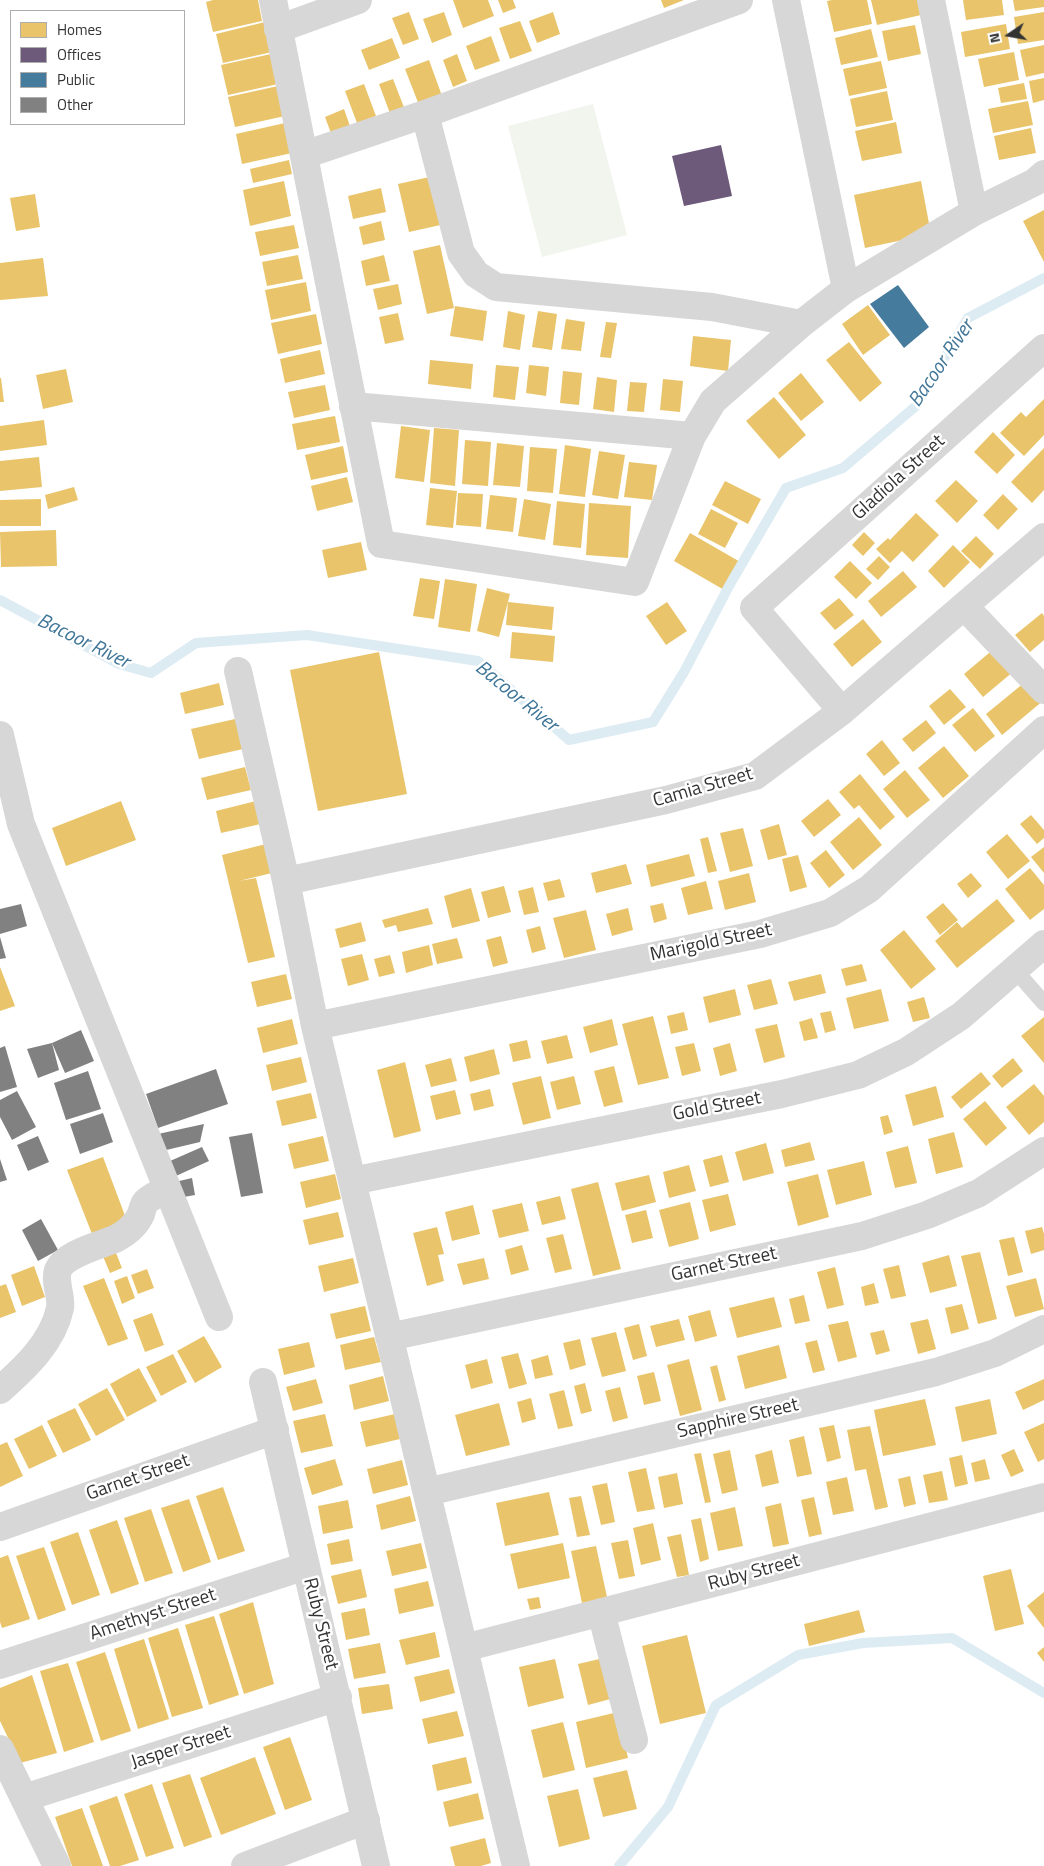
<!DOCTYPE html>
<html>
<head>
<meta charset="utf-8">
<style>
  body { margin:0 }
  #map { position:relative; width:1044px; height:1866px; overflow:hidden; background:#fff; font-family:"Titillium Web",sans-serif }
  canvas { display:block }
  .legend { position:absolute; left:10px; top:10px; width:175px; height:115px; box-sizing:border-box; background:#fff; border:1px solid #adadad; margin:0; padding:6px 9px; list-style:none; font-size:15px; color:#333 }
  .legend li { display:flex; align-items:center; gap:10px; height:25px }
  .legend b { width:25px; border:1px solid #adadad }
  .north { position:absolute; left:984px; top:10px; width:50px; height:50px; -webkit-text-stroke:4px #fff; paint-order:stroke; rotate:258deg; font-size:14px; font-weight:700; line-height:20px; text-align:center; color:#333 }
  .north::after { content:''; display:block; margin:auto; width:18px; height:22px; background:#333; clip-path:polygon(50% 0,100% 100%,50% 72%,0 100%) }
</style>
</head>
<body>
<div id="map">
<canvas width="1044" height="1866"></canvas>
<ul class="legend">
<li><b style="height:14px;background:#e9c46a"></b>Homes</li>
<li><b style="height:14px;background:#6d597a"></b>Offices</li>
<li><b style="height:14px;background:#457b9d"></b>Public</li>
<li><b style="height:14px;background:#818181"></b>Other</li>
</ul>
<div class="north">N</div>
</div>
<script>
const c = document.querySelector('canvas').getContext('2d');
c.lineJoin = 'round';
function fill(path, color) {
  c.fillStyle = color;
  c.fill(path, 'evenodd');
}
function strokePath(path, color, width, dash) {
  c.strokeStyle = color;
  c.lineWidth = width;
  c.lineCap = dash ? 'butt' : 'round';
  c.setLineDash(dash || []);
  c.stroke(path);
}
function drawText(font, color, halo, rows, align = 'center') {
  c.font = font + ' "Titillium Web",sans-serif';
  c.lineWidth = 5;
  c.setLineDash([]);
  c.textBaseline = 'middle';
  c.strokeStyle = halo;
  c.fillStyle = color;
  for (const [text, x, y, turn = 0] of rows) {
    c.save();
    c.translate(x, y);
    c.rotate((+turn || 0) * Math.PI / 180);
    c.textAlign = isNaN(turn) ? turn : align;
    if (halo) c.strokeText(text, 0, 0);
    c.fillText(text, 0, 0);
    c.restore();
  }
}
const green = new Path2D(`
  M593,104L627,235L542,257L508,126Z`);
const homes = new Path2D(`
  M213,0H258L262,21L213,32L206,2Z
  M453,0H488L494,16L463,28Z
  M498,0H513L516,8L503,13Z
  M661,0H684L664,8Z
  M832,0H867L872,24L834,32L827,1Z
  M871,0H918L921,15L877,25Z
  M963,0H1002L1004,15L966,20Z
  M1013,0H1044V7L1015,11Z
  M409,12L419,39L403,45L392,18Z
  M444,12L452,35L432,43L423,19Z
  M553,12L560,34L537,43L529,21Z
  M1044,12V40L1018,44L1014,17Z
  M520,21L532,51L510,59L499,28Z
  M265,22L272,52L223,63L216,34Z
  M1006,24L1010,49L965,57L961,32Z
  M915,25L921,54L888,61L882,31Z
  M871,29L878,57L841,65L835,38Z
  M491,36L500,61L475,70L466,46Z
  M392,38L400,58L369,70L361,50Z
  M1044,45V73L1026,77L1020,50Z
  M1014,52L1019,80L984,87L978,59Z
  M271,54L278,84L228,95L221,65Z
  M457,54L467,81L453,87L443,60Z
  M429,60L442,96L419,105L405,69Z
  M881,61L887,88L849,96L843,69Z
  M1044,78V100L1033,103L1029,81Z
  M393,79L405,110L391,116L379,84Z
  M1024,83L1027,99L1001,103L998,88Z
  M364,84L376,116L357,123L345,91Z
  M278,86L285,116L235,127L228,97Z
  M887,91L893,120L856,127L850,99Z
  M1028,101L1033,125L993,133L988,109Z
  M344,109L351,129L332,136L325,117Z
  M896,122L902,153L862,161L855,131Z
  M285,123L292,153L242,164L236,134Z
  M1031,128L1036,153L999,160L994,136Z
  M289,160L292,174L253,183L250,169Z
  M434,176L445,224L409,232L398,184Z
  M284,181L291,216L250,226L243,190Z
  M921,181L931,234L865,248L854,195Z
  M381,188L386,212L353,219L348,196Z
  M35,194L40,227L16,231L10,198Z
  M1044,210V262L1023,221Z
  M381,221L385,240L363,245L359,227Z
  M294,225L299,248L260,256L255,232Z
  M440,245L454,308L427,314L413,251Z
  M298,255L303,279L267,286L262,262Z
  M384,255L390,281L366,286L361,261Z
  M43,258L48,296L0,300V263Z
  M306,282L311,311L271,320L265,290Z
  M398,284L402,304L378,310L373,289Z
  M868,305L890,335L863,355L842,324Z
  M455,306L487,311L483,341L450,336Z
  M508,311L525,315L520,350L503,347Z
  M538,311L557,314L552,350L532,347Z
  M398,313L404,340L385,344L379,317Z
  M316,314L322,344L278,354L271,323Z
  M566,319L585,322L581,351L561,349Z
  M606,322L617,323L611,358L600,357Z
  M693,336L731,340L728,371L690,366Z
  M849,342L882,383L860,402L826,360Z
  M320,350L325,374L285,383L280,359Z
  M430,360L473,364L471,389L428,384Z
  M496,365L519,367L515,400L493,397Z
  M529,365L549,367L546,396L526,393Z
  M66,369L73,402L43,409L36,375Z
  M563,371L582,373L579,405L560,403Z
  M801,373L824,402L801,421L778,393Z
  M597,377L617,380L614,412L593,409Z
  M0,378H1L4,402H0Z
  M663,379L683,381L680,412L660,410Z
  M630,382L647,383L644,412L627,411Z
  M325,385L330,410L294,418L288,392Z
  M774,397L806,435L779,459L746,421Z
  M1044,399V435L1024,456L1000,433L1021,412L1026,417Z
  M335,416L340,442L297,450L292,424Z
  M44,420L47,445L0,451V426Z
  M401,426L430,430L424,482L395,478Z
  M434,428L459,430L455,486L430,483Z
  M993,432L1015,455L997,474L974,452Z
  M465,440L491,442L488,486L462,484Z
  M497,443L524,446L520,487L493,485Z
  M565,445L591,449L585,497L559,494Z
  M343,446L348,472L311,480L305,455Z
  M530,447L557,449L553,493L527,491Z
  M1044,448V490L1032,503L1011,482Z
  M599,451L625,455L618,499L592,495Z
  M39,457L42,487L0,491V461Z
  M629,462L657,465L652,500L624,497Z
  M347,477L353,502L317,511L311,486Z
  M956,480L978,501L957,523L935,501Z
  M725,481L761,499L748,524L712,505Z
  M74,487L78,500L48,509L45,495Z
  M430,488L457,491L453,528L426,525Z
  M458,493L483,494L481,527L456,525Z
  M1003,494L1018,509L998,530L983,515Z
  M490,495L517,498L513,532L486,529Z
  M41,499V526H0V500Z
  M524,499L551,504L545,540L518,536Z
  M557,501L585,504L581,548L553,545Z
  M589,503L631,506L628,558L586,555Z
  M711,509L738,523L725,548L698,534Z
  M916,513L939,535L913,562L902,551L890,563L876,549L888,538L890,540Z
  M56,530L57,566L1,567L0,532Z
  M864,532L875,543L863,556L852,545Z
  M690,533L742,563L726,591L674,561Z
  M976,536L994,554L980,569L961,551Z
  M361,542L367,570L328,578L322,550Z
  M953,545L970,562L944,588L928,571Z
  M879,556L890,567L878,580L866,569Z
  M850,561L872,583L856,599L834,577Z
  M903,571L917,587L881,617L868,601Z
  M420,578L440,581L434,619L413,616Z
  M445,579L477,584L470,632L438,627Z
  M487,588L510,594L499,637L477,631Z
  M839,598L854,615L835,630L820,613Z
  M508,602L554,607L552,630L506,625Z
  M667,602L687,631L666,645L646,616Z
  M1042,613L1044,616V640L1030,652L1015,635Z
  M863,619L882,642L852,667L833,644Z
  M512,632L555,636L553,662L510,658Z
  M995,648L1014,671L983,697L964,674Z
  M379,652L407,794L318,811L290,670Z
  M1030,678L1044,700L1002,735L986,714Z
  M219,683L224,705L185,714L180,693Z
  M950,689L966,707L944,725L929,706Z
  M973,708L995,736L975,752L952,725Z
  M235,719L243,749L199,759L191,729Z
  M926,720L936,733L913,752L902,739Z
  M882,740L900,763L884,776L866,754Z
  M944,746L969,776L943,798L918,768Z
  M245,767L251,790L207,800L201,778Z
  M905,770L930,800L907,818L883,789Z
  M860,774L895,817L880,830L859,805L854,809L839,792Z
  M828,799L841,815L814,837L801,821Z
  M260,800L265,823L221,833L216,811Z
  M121,801L136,840L66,866L52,828Z
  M1031,815L1044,830V838L1037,844L1020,824Z
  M859,817L882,845L853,870L830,842Z
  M779,824L787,855L768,860L760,830Z
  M743,828L753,866L730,872L720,833Z
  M1007,834L1030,861L1008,879L986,852Z
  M708,837L717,871L708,873L700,839Z
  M274,842L280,871L239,881L256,878L275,957L248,963L222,855Z
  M1044,847V873L1031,857Z
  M826,850L845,875L829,888L810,863Z
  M689,854L695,876L651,887L646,865Z
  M798,855L807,887L790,892L782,859Z
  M626,864L632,884L596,893L591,873Z
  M1030,868L1044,885V909L1030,920L1005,889Z
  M749,873L756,902L725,910L718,881Z
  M971,873L982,886L968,898L957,884Z
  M560,879L565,897L548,901L543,883Z
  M706,881L713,909L688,915L681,888Z
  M504,886L511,912L488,918L481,892Z
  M533,887L539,912L524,915L518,891Z
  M471,888L480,921L452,928L444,896Z
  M997,899L1015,921L957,968L935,941L957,922L962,928Z
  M663,903L667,919L654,923L650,906Z
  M943,903L958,920L940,935L926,917Z
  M428,908L433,924L398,932L396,925L385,928L382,920Z
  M628,908L633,930L612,936L606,914Z
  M586,910L596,950L564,958L553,918Z
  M361,922L366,941L340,948L335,929Z
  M540,926L546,949L532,953L526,930Z
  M904,930L936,969L911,989L880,950Z
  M501,936L508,963L493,967L486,940Z
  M457,938L463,958L437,964L432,944Z
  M429,945L433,965L406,973L402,952Z
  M362,954L369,980L348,986L341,959Z
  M390,955L395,973L379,977L374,959Z
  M862,964L867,981L846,986L841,969Z
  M0,967L15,1006L0,1011Z
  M286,974L292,999L257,1007L251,982Z
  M821,974L826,993L794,1001L788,982Z
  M771,979L778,1004L754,1010L747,985Z
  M735,989L741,1015L709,1023L703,997Z
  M881,989L889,1021L854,1029L846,998Z
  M924,997L930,1018L913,1022L907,1002Z
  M831,1011L836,1030L825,1033L820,1013Z
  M684,1012L688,1030L671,1034L667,1016Z
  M653,1016L669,1078L638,1085L622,1024Z
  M1044,1017V1063L1021,1036Z
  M812,1018L818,1038L804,1041L799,1022Z
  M292,1019L298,1044L263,1053L257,1028Z
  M612,1019L618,1045L590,1053L583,1027Z
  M777,1024L785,1057L764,1063L755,1029Z
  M567,1035L573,1058L547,1064L541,1041Z
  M527,1040L531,1058L513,1062L509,1044Z
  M694,1043L701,1071L682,1076L675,1047Z
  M730,1043L737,1071L720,1076L713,1048Z
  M494,1049L500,1074L470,1082L464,1057Z
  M301,1057L307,1082L272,1091L266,1065Z
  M451,1058L457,1081L431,1087L425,1065Z
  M1013,1058L1023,1071L1002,1088L992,1076Z
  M405,1062L421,1131L394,1138L377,1070Z
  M614,1066L623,1102L604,1107L594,1071Z
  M981,1072L991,1084L961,1109L951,1097Z
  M541,1076L551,1118L523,1125L512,1083Z
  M574,1076L581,1104L557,1110L550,1082Z
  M1034,1084L1044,1096V1122L1029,1135L1006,1107Z
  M936,1086L944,1117L913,1126L905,1095Z
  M490,1089L494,1106L474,1111L470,1094Z
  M455,1090L461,1114L436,1120L430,1096Z
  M311,1093L317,1118L282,1126L276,1101Z
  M985,1101L1007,1128L986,1146L963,1119Z
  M888,1115L893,1132L884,1135L880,1117Z
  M954,1132L963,1167L936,1174L928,1139Z
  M323,1136L329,1161L294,1169L288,1144Z
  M810,1142L815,1160L785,1167L781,1150Z
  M766,1143L774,1173L743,1181L735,1152Z
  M908,1146L917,1183L895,1188L886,1152Z
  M722,1155L729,1182L710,1187L703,1160Z
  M103,1157L127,1221L92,1234L67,1170Z
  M864,1161L872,1195L836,1205L827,1170Z
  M689,1165L696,1191L669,1198L663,1172Z
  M335,1174L341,1199L306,1208L300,1182Z
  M818,1174L829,1217L798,1226L787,1182Z
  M649,1175L656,1202L622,1211L615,1183Z
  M598,1182L621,1269L593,1276L571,1189Z
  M728,1194L736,1225L710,1232L702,1200Z
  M560,1196L566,1219L542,1225L536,1202Z
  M690,1202L699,1239L669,1247L659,1210Z
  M522,1203L529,1231L499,1238L492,1210Z
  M473,1205L480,1234L452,1241L445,1212Z
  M646,1210L653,1238L632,1243L625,1215Z
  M338,1212L344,1237L309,1245L303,1220Z
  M437,1227L444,1254L438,1255L444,1281L427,1286L413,1233Z
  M1042,1227L1044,1234V1250L1031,1254L1025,1231Z
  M563,1234L572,1269L555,1273L546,1238Z
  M1014,1237L1023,1272L1008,1276L999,1240Z
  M522,1245L529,1270L511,1275L505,1250Z
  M114,1248L122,1268L110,1273L102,1254Z
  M980,1252L997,1319L978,1324L961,1256Z
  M949,1255L957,1286L930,1293L922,1263Z
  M353,1258L359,1283L324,1292L318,1266Z
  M484,1258L489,1279L463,1285L457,1264Z
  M899,1265L906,1296L891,1299L883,1269Z
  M34,1266L45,1297L22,1306L11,1275Z
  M835,1267L844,1305L827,1309L817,1272Z
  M147,1269L154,1288L138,1294L131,1275Z
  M127,1276L135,1298L122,1304L114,1281Z
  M104,1278L128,1339L108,1346L83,1286Z
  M1036,1278L1044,1309L1015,1317L1006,1286Z
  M874,1283L879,1303L865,1306L861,1287Z
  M6,1284L16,1312L0,1318V1286Z
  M804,1295L810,1321L795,1324L789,1299Z
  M774,1297L782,1327L737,1338L729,1308Z
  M962,1304L969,1329L951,1334L945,1308Z
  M365,1306L371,1331L336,1339L330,1314Z
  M710,1310L717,1336L695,1342L688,1316Z
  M152,1313L164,1345L145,1352L133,1320Z
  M679,1319L685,1340L656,1347L650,1326Z
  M928,1319L936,1349L918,1354L910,1323Z
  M848,1321L857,1357L838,1362L828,1325Z
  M639,1324L647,1356L633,1360L624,1328Z
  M884,1330L890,1351L876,1355L870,1333Z
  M616,1332L626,1371L602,1377L591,1338Z
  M204,1336L222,1367L195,1383L177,1351Z
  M374,1337L381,1362L345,1370L340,1345Z
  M580,1339L586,1365L570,1370L563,1343Z
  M817,1340L825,1370L813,1373L805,1343Z
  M309,1342L315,1367L284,1375L278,1349Z
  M779,1345L787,1378L745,1389L737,1356Z
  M518,1353L527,1384L509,1389L501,1357Z
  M173,1354L187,1382L161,1396L146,1367Z
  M548,1355L553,1375L535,1379L531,1360Z
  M487,1359L493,1383L471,1389L465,1365Z
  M689,1359L702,1410L680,1416L667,1365Z
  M717,1365L726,1400L719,1402L710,1367Z
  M139,1368L157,1401L127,1417L110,1384Z
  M654,1372L661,1401L644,1405L637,1376Z
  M383,1376L389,1401L354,1410L349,1385Z
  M316,1379L323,1403L293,1411L286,1387Z
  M1044,1379V1400L1023,1410L1015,1392Z
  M585,1383L592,1411L581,1414L574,1386Z
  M620,1387L628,1418L613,1422L605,1391Z
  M107,1388L125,1420L96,1436L78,1404Z
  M564,1390L573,1426L558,1429L549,1394Z
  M531,1398L536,1419L522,1423L517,1402Z
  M925,1399L936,1445L883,1456L874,1410Z
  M990,1399L997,1434L962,1442L955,1407Z
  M499,1403L510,1445L466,1456L455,1415Z
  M75,1408L91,1440L63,1453L47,1421Z
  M325,1414L333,1446L301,1453L293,1421Z
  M395,1414L400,1439L366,1447L360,1422Z
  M1044,1423V1459L1038,1462L1024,1432Z
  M42,1425L57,1456L29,1469L14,1439Z
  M834,1425L841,1458L827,1462L819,1428Z
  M870,1426L888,1507L875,1510L866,1469L855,1471L847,1430Z
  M804,1436L812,1474L797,1477L789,1440Z
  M7,1442L23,1476L0,1487V1445Z
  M1014,1449L1024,1471L1011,1477L1001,1455Z
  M730,1450L738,1490L722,1494L713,1454Z
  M772,1450L779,1483L762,1487L755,1455Z
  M701,1453L711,1502L705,1503L694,1454Z
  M962,1455L968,1484L955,1487L949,1458Z
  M335,1459L343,1485L312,1495L304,1468Z
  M985,1459L990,1479L975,1482L971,1463Z
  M402,1460L408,1485L373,1494L367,1469Z
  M646,1468L655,1509L637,1512L628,1472Z
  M942,1471L948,1500L929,1503L923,1475Z
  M677,1473L683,1504L664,1508L658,1477Z
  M910,1476L916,1504L904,1507L898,1479Z
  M847,1477L854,1511L833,1515L826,1482Z
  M607,1483L615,1522L601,1525L592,1486Z
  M223,1487L245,1551L218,1560L196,1496Z
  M549,1492L559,1535L505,1546L496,1503Z
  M410,1496L416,1521L381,1530L376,1505Z
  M581,1496L590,1535L577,1537L569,1498Z
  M814,1497L822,1534L809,1537L801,1500Z
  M189,1499L211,1562L183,1572L161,1508Z
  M348,1500L353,1528L323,1534L318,1506Z
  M781,1503L789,1544L773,1547L765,1507Z
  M735,1507L743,1546L718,1551L710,1513Z
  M151,1509L173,1573L145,1582L124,1518Z
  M701,1518L709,1559L700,1562L691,1520Z
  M117,1520L139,1584L111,1594L89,1530Z
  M653,1523L661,1560L641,1565L633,1528Z
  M78,1532L100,1595L72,1605L50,1542Z
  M681,1534L689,1575L677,1577L667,1537Z
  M349,1539L353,1561L331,1565L327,1544Z
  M628,1540L635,1576L619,1579L611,1543Z
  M421,1543L427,1568L392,1576L386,1551Z
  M563,1543L570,1578L518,1589L510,1554Z
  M596,1546L607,1597L582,1603L571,1551Z
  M44,1547L66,1610L38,1620L16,1556Z
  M8,1555L30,1619L2,1628L0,1622V1558Z
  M361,1569L367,1597L338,1604L331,1576Z
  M1011,1569L1024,1624L995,1631L983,1576Z
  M428,1581L434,1606L399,1614L394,1589Z
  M1044,1592V1628L1027,1606Z
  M539,1597L541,1608L530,1610L527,1599Z
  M253,1602L274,1684L244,1694L219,1614Z
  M365,1608L370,1635L346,1640L341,1613Z
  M859,1610L865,1632L809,1646L804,1624Z
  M214,1616L239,1695L209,1705L185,1625Z
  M178,1628L203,1708L172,1717L148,1638Z
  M435,1632L440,1657L406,1665L399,1640Z
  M687,1635L706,1713L660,1724L642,1646Z
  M144,1639L169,1719L138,1729L114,1649Z
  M380,1643L386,1673L354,1679L348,1649Z
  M1044,1647V1662L1037,1653Z
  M105,1652L131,1731L101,1741L76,1662Z
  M608,1657L618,1697L588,1705L578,1664Z
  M555,1659L564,1698L528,1707L519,1667Z
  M68,1663L94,1742L64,1752L40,1671Z
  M449,1669L455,1693L420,1702L414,1677Z
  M32,1675L57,1753L20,1763L0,1721V1688Z
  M389,1684L393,1709L362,1714L358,1688Z
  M457,1711L464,1736L428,1744L422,1719Z
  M618,1712L628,1758L586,1768L576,1722Z
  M563,1722L575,1770L543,1778L531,1730Z
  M290,1737L312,1800L285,1810L263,1747Z
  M255,1757L276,1814L221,1835L200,1778Z
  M466,1757L472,1783L437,1791L432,1765Z
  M627,1770L637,1809L603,1817L593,1778Z
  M190,1774L212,1837L184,1847L162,1783Z
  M152,1784L174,1848L146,1857L124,1794Z
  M578,1789L590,1839L559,1847L547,1796Z
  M478,1793L484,1819L449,1827L443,1802Z
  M117,1796L139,1860L120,1866H110L89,1806Z
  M82,1808L103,1866H72L55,1817Z
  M485,1838L491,1863L481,1866H455L450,1847Z`);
const offices = new Path2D(`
  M721,145L732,196L684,206L672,156Z`);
const public = new Path2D(`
  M898,285L929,327L904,348L870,304Z`);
const stream = new Path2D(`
  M0,600L119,664L151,673L196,643L307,635L478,661L569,740L653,722L684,672L729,586L786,488L843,468L916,406L968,318L1044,278
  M619,1866L668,1807L716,1705L798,1655L863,1643L952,1638L1044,1693`);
const building = new Path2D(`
  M21,904L27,926L0,934V909Z
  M0,937L6,958L0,959Z
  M81,1030L94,1061L65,1073L52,1043Z
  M52,1043L59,1070L38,1078L27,1049Z
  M5,1046L17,1087L0,1092V1048Z
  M216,1069L228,1104L158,1128L146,1094Z
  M88,1071L101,1109L66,1120L54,1083Z
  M17,1091L36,1127L12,1140L0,1117V1100Z
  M103,1113L113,1142L80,1154L70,1124Z
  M204,1124L200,1142L162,1151L158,1134Z
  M252,1133L263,1193L241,1197L229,1137Z
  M38,1136L49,1162L28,1171L17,1145Z
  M202,1147L209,1161L167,1180L161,1165Z
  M0,1159L7,1180L0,1182Z
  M192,1178L195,1195L178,1198L175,1182Z
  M41,1219L58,1250L38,1261L22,1230Z`);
const service = new Path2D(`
  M1015,970L1044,1003`);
const minor = new Path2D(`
  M273,0L381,544L635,582L692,436L713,401L801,324L846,289L974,212L1035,182L1044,174
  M786,0L846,289
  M931,0L974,212
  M278,29L358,0
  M425,114L461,253L476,274L496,287L712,307L801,324
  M304,155L425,114L739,0
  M353,406L692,436
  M965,607L1044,690
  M238,671L286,881L315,1026L516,1866
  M842,711L754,608L1044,348
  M0,735L21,824L29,844L219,1317
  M286,881L666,800L755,776L842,711L1044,537
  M315,1026L760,934L830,913L869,889L1044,730
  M352,1181L782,1094L858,1075L906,1052L961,1016L1044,944
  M389,1337L862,1236L927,1215L979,1193L1044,1151
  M263,1382L376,1866
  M0,1390C25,1368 53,1342 60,1308C62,1296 54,1282 58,1270C65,1253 102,1245 117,1238C128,1232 136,1225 141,1214C142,1211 143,1206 145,1203C149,1197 161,1193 167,1189
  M427,1492L936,1372L995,1353L1044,1329
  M0,1527L275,1430
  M601,1612L634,1740
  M464,1648L1044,1497
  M0,1665L306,1566
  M0,1749L57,1866
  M24,1798L338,1697
  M245,1866L366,1820`);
const streetNames = [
  ["Gladiola Street",899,478,-42],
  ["Camia Street",703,788,-16],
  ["Marigold Street",711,943,-12],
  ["Gold Street",717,1107,-11],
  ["Garnet Street",724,1265,-12],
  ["Sapphire Street",738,1419,-13],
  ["Garnet Street",138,1478,-19],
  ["Ruby Street",754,1573,-15],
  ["Amethyst Street",153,1615,-18],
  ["Ruby Street",320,1624,76],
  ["Jasper Street",181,1748,-18]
];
const waterNames = [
  ["Bacoor River",942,364,-56],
  ["Bacoor River",83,642,26],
  ["Bacoor River",516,697,39]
];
fill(green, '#f1f5ed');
fill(homes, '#e9c46a');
fill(offices, '#6d597a');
fill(public, '#457b9d');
strokePath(stream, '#ddebf3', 10);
fill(building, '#818181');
strokePath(service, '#d7d7d7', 16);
strokePath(minor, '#d7d7d7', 28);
drawText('19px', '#333', '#fff', streetNames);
drawText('italic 20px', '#3f7597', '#fff', waterNames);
</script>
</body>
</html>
